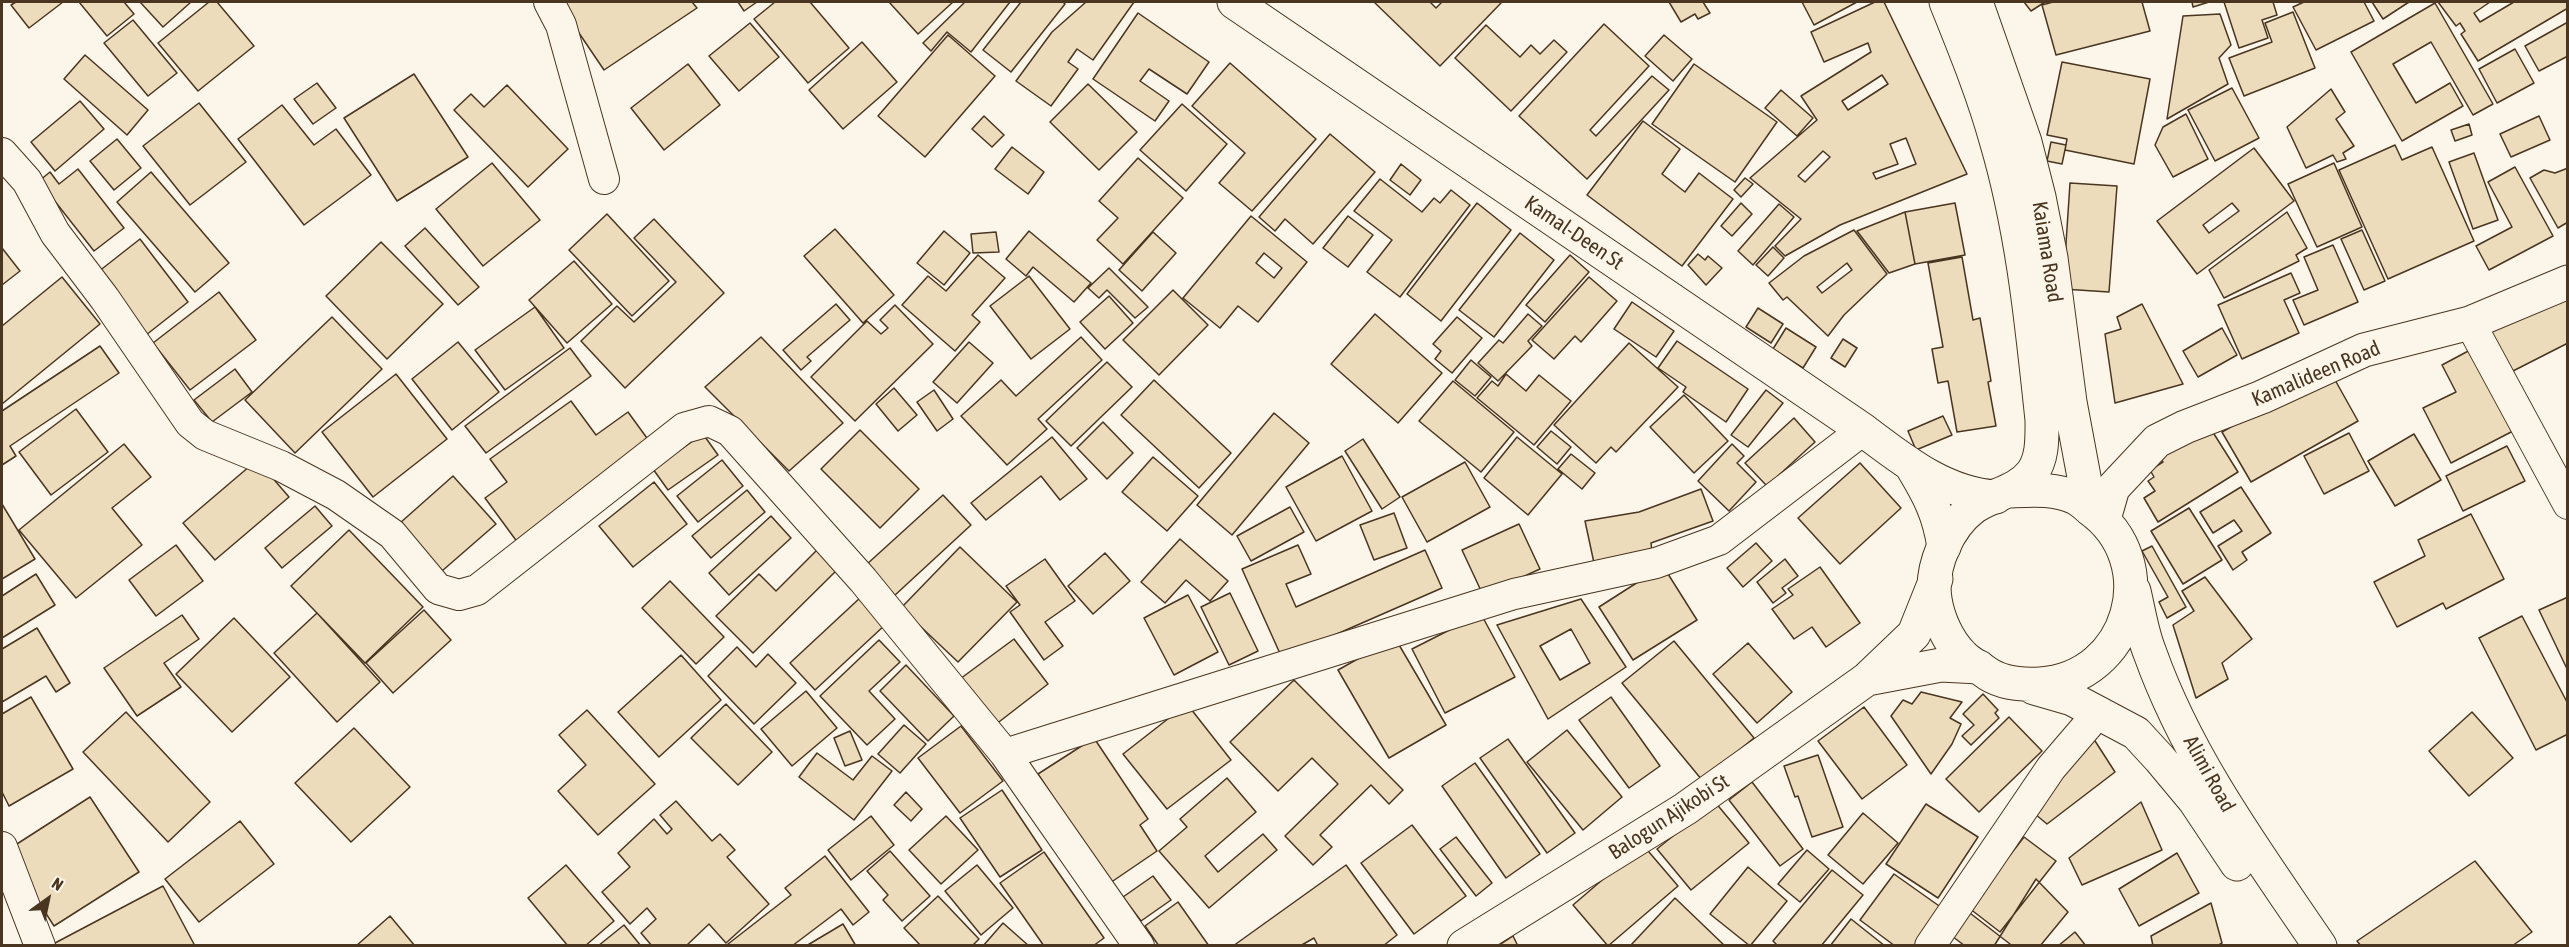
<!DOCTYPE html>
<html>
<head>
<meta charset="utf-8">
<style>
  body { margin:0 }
  #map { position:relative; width:2569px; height:947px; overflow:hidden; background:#fbf6e9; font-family:"Asap Condensed",sans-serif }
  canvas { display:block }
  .frame { position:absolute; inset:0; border:3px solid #4a3520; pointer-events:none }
  .north { position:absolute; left:18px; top:869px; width:60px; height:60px; -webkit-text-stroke:4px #fbf6e9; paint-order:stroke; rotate:33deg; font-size:16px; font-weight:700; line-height:24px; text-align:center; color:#4a3520 }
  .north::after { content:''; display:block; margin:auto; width:21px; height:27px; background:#4a3520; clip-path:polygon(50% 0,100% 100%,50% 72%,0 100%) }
</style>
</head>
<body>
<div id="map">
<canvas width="2569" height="947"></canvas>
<div class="frame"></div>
<div class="north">N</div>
</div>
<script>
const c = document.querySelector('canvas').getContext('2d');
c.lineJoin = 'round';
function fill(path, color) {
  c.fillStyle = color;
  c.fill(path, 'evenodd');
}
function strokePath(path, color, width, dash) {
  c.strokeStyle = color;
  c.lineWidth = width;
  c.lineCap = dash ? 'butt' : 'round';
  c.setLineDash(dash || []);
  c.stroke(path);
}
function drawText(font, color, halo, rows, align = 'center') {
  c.font = font + ' "Asap Condensed",sans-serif';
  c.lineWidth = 4.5;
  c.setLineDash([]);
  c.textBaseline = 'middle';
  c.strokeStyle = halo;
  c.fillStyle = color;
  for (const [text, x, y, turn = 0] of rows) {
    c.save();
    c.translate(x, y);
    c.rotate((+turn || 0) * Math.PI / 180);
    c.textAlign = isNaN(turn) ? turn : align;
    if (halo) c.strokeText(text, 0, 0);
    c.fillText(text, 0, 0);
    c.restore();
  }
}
const building = new Path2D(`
  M16,2H63L29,28L11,5Z
  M79,2H124L134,14L107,36Z
  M140,2H191L163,27Z
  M209,2H217L254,46L198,91L158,43Z
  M558,2H692L697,8L604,70Z
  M738,2H757L744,11Z
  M775,2H810L849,48L808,83L754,19Z
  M889,2H953L918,34Z
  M965,2H1010L971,52L947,32L931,51L923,43Z
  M1021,2H1063L1065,4L1011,72L983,50Z
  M1086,2H1134L1093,60L1077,49L1068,62L1078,69L1051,106L1016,81L1052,32Z
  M1374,2H1430L1436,8L1442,2H1502L1440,66Z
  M1669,2H1703L1710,13L1698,19L1695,14L1681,22Z
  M1802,2H1857L1814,25Z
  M1875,2H1884L1967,174L1840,225L1785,256L1775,246L1801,219L1750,178L1817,120L1801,96L1871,52L1868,43L1824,62L1811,32ZM1882,75L1888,84L1848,110L1842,101ZM1906,138L1916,164L1876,179L1873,173L1898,164L1890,144ZM1823,151L1830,157L1805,182L1798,176Z
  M2024,2H2045L2031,11Z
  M2053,2H2142L2150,31L2056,55L2042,5Z
  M2192,2H2209L2193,7Z
  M2224,2H2273L2277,15L2262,20L2268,38L2239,48Z
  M2304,2H2364L2374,21L2316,50L2293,7Z
  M2372,2H2409L2383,19Z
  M2438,2H2490L2474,13L2480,22L2514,2H2567L2568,8L2478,61L2461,34L2465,31L2460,23L2456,26Z
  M2435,3L2493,104L2473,115L2431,42L2393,64L2416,103L2450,83L2463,106L2402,141L2351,52Z
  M2293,12L2315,68L2244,96L2229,58L2272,42L2265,23Z
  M1138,13L1209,62L1187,94L1149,69L1140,81L1169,101L1155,121L1093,79Z
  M2220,14L2231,45L2219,58L2228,84L2167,119L2183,16Z
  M133,20L177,73L148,96L104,43Z
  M2568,22V56L2539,71L2525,46Z
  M750,23L779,57L739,91L709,56Z
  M1604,24L1649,66L1590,130L1596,136L1652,76L1669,90L1587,179L1519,116Z
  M1486,25L1520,57L1531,45L1540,54L1554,40L1567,52L1511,111L1455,58Z
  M948,35L995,76L925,157L878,116Z
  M1664,35L1692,59L1673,81L1645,56Z
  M862,42L897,82L843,129L809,90Z
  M2515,49L2534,83L2497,103L2479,69Z
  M85,55L148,110L127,135L64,79Z
  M2062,62L2150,79L2134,164L2065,150L2067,139L2047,135Z
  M1230,63L1316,139L1252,211L1219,183L1245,153L1192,106Z
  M688,64L720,105L664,150L631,108Z
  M1694,64L1777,122L1735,182L1652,124Z
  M414,74L468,157L397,201L344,118Z
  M317,83L336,108L313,124L294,99Z
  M1088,84L1137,132L1099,170L1050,122Z
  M507,85L568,149L528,187L454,110L471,94L484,107Z
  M2232,88L2259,138L2215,161L2188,110Z
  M2331,89L2345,112L2336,119L2354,146L2343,153L2346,159L2337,162L2333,155L2306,168L2287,127Z
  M1781,90L1813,118L1797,136L1765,108Z
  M80,101L104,129L55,171L31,142Z
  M199,103L246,162L190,205L143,146Z
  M1182,104L1227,144L1186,191L1140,150Z
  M282,105L314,145L336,129L371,175L304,225L238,139Z
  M2186,114L2208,159L2173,177L2155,145L2163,127Z
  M984,116L1004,135L992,147L972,129Z
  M2539,116L2550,140L2511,157L2500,134Z
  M1643,121L1680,149L1662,174L1685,192L1699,173L1733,199L1682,266L1587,195Z
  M2469,124L2472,135L2455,141L2451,130Z
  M1330,134L1375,172L1313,244L1285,219L1275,231L1259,217Z
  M117,139L141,168L114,190L90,161Z
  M2051,142L2066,145L2062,164L2047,161Z
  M2395,145L2402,160L2432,147L2474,241L2388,279L2339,170Z
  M1012,147L1044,172L1028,194L995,169Z
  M2254,148L2294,201L2197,274L2157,221ZM2232,203L2239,211L2209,233L2203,225Z
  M2474,153L2498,220L2473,229L2449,162Z
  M1138,158L1183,198L1123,264L1097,240L1118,218L1099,201Z
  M492,163L540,220L483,266L436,209Z
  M2334,163L2362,227L2317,247L2288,184Z
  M1401,164L1421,180L1410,195L1390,180Z
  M2515,167L2553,236L2489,270L2476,246L2512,227L2488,182Z
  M2568,168V222L2558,228L2530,178L2544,170L2555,173Z
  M78,169L124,228L94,251L39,181L50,172L59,184Z
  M151,172L229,263L195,292L117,202Z
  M1745,178L1753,184L1741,197L1734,190Z
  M1380,179L1422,212L1434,198L1440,203L1451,190L1470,205L1400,297L1367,272L1392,240L1354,211Z
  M2070,183L2117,186L2109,292L2063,289Z
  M1477,203L1511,230L1441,321L1407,294Z
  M1741,203L1752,214L1732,236L1721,226Z
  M1955,203L1965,255L1915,264L1905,212Z
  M1779,204L1794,217L1753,265L1738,251Z
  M1905,212L1915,264L1889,273L1857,231Z
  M2287,212L2307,248L2296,255L2299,261L2224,298L2209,270Z
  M607,214L669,281L632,316L569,250Z
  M1251,216L1307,262L1258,322L1238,306L1220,328L1183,298ZM1264,253L1282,268L1274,278L1256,263Z
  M1348,216L1373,235L1348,267L1323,248Z
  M654,219L724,293L625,388L581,341L617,306L634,322L676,282L634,238Z
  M425,228L479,287L458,305L405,246Z
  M835,229L894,295L863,323L804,256Z
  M1854,230L1887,274L1844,315L1828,336L1787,297L1783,300L1769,283L1804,256ZM1847,263L1852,270L1822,293L1817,287Z
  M2362,230L2385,281L2364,290L2341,239Z
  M944,231L970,253L944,285L917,263Z
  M1029,231L1091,283L1074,302L1033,267L1026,276L1006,259Z
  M996,232L999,252L973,253L971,234Z
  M1153,232L1176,253L1142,291L1119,270Z
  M1520,233L1554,260L1494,337L1459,310Z
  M140,239L188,302L146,335L98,272Z
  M381,242L443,304L387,359L326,296Z
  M2333,245L2358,302L2304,325L2293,300L2318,290L2304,257Z
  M1773,247L1784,258L1768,276L1756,265Z
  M2,248L20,271L2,285Z
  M1698,254L1705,260L1708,256L1722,268L1706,285L1688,265Z
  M978,255L1005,278L972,315L980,322L955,351L902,305L928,276L946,291Z
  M1570,255L1589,272L1545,322L1526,305Z
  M1962,257L1973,320L1980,318L1991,381L1988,382L1996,426L1957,432L1948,381L1938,383L1932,349L1943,347L1928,263Z
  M574,261L612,304L567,343L529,300Z
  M1109,268L1148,307L1135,318L1107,290L1099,298L1088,288Z
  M2291,273L2300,293L2284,300L2299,333L2242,359L2218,305Z
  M1029,276L1070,329L1031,359L990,306Z
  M62,277L100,324L2,404V326Z
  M1589,277L1617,301L1581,342L1575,336L1554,359L1532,340Z
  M1173,290L1208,325L1159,375L1123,340Z
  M219,292L256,340L190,390L153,343Z
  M2568,293V343L2511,372L2491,332Z
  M1109,296L1133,323L1105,349L1080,322Z
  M1632,302L1674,331L1656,357L1614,329Z
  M836,304L850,320L807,357L811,361L801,370L783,350Z
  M2142,304L2183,384L2115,403L2105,334L2121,329L2117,317Z
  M895,305L933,344L855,421L811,377L867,321L881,334L888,328L880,320Z
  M535,307L564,348L505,390L475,350Z
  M1758,308L1783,324L1771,343L1746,327Z
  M1375,314L1442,373L1398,423L1331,364Z
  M1528,314L1542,326L1528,341L1532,346L1498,381L1478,363L1499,340L1503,343Z
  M332,317L382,369L295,453L245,400Z
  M1457,317L1482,338L1452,373L1435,359L1441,351L1433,344Z
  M1786,328L1816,347L1803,368L1773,349Z
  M2222,328L2237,355L2198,377L2183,351Z
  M761,337L843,423L789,471L705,387Z
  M1081,337L1102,360L1038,419L1047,429L1007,465L961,416L1001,380L1016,396Z
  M1843,339L1857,348L1845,367L1831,358Z
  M1677,341L1748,389L1726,422L1683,392L1686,387L1658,368Z
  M458,342L499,392L452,430L412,379Z
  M969,342L993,363L957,403L933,382Z
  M1629,343L1678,387L1616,452L1611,447L1596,463L1554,425Z
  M100,346L119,373L10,446L16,456L2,465V411Z
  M570,348L591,376L486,453L465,426Z
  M2472,349L2515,430L2451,463L2423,408L2456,392L2442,365Z
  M1471,360L1491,377L1475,396L1455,380Z
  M1107,362L1132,387L1071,446L1046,421Z
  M235,369L252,392L212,422L194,400Z
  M2330,371L2358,421L2251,482L2222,432Z
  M396,374L447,439L373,497L322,432Z
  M1506,374L1526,391L1539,375L1571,401L1534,445L1477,398L1492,381L1498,386Z
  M1154,380L1231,453L1199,488L1121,415Z
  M1453,381L1514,432L1481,472L1419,421Z
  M894,388L917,415L898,431L876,404Z
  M934,390L953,419L937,431L917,402Z
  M1766,390L1783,403L1748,447L1731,435Z
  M1684,395L1728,441L1694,473L1650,427Z
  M571,401L596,435L628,412L652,445L518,543L485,498L507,482L490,459Z
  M76,409L108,452L51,495L19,452Z
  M1274,413L1309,443L1232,535L1197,505Z
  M1943,416L1952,435L1916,450L1908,431Z
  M1794,418L1815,442L1767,486L1745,463Z
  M1103,422L1133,453L1107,479L1077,448Z
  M2209,426L2238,472L2158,522L2144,498L2155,491L2148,481L2154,477L2150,470L2163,462L2159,457Z
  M860,430L919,489L880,528L821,469Z
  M1551,431L1571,447L1557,464L1537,447Z
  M2349,433L2369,471L2324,494L2304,456Z
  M703,434L718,455L668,490L653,469Z
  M2414,434L2441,480L2395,506L2368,461Z
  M1052,437L1087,479L1060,500L1041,476L986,520L971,503Z
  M1517,437L1562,474L1528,515L1484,478Z
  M1363,439L1400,497L1382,509L1345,451Z
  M124,444L151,477L112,508L142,545L76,598L19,530Z
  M1732,444L1744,456L1737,463L1756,482L1729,511L1698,481Z
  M2507,446L2525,481L2463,511L2446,476Z
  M1571,454L1595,473L1582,489L1558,469Z
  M1342,456L1372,511L1316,541L1286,487Z
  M1153,457L1198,496L1167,531L1122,492Z
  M257,460L289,497L215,560L183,523Z
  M722,460L743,486L698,522L677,496Z
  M1465,462L1490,507L1427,542L1402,497Z
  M1860,463L1901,508L1840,564L1798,518Z
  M453,476L496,524L442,571L400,523Z
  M654,482L687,524L633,567L599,526Z
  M2241,487L2271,533L2242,552L2247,560L2233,570L2218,546L2242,531L2234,520L2213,533L2200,512Z
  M1701,489L1713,521L1651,543L1652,552L1594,563L1585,521L1639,512Z
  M747,490L765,512L711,558L692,536Z
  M943,495L971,525L894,596L866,565Z
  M2,504L35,559L2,579Z
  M315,506L332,526L282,568L265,548Z
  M1290,507L1304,532L1251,561L1237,536Z
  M2189,508L2222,560L2183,584L2151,531Z
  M1394,513L1407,548L1374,560L1360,525Z
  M2471,514L2504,579L2446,609L2443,603L2397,627L2374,582L2425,556L2418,540Z
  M771,516L791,538L729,595L709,573Z
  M1519,524L1540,569L1483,595L1462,550Z
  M349,530L423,607L365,663L291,586Z
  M1180,539L1228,581L1210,601L1186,580L1165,603L1141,582Z
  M1756,543L1772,561L1743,587L1727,568Z
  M176,545L203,581L156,616L129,580Z
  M1298,545L1311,574L1286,584L1296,607L1425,550L1442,588L1282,658L1242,569Z
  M2152,546L2186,607L2167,618L2159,602L2168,597L2142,551Z
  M820,547L840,567L753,653L716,616L759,574L776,591Z
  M960,547L1017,602L958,662L901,608Z
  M1105,553L1130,581L1093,614L1068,586Z
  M1045,559L1075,601L1045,622L1063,646L1044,660L1010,612L1020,605L1006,586Z
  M1785,559L1798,576L1782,588L1786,593L1773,603L1757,582Z
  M1663,566L1697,620L1633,660L1599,607Z
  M1820,567L1860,623L1826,647L1812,627L1794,639L1772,609L1793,595L1788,589Z
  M36,574L55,605L2,638V596Z
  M2205,577L2252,639L2222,663L2228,679L2196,698L2173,625L2194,611L2182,591Z
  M670,581L724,637L696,664L642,608Z
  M1230,593L1258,651L1229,665L1201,607Z
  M1188,595L1218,652L1174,675L1144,618Z
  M861,597L886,624L815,690L790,663Z
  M2568,597V671L2539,610Z
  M1581,599L1626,667L1548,719L1497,625ZM1571,629L1590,663L1560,680L1540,646Z
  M424,610L451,640L393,693L366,663Z
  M317,613L380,682L337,722L274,653Z
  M1481,614L1515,677L1445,713L1412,649Z
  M182,615L199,639L164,663L181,687L137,716L104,668Z
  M2522,616L2568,704V734L2536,750L2479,638Z
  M234,618L290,677L232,732L176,674Z
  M37,628L70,683L56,692L46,676L2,702V649Z
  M1395,638L1446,725L1389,758L1338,670Z
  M1014,639L1048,684L995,725L960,679Z
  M879,640L900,662L869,691L895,719L867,745L820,696Z
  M1674,641L1754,738L1702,780L1622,683Z
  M1748,643L1792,692L1757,723L1713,674Z
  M737,647L756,667L768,654L796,683L754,724L708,676Z
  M681,655L721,700L659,757L618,712Z
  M906,665L954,716L928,741L880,691Z
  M1294,680L1403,790L1389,804L1371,785L1320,835L1332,847L1313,865L1285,836L1338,784L1312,758L1278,791L1230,742Z
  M806,691L837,728L792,766L761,729Z
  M1921,692L1962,702L1950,718L1961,724L1952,744L1931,774L1891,716L1903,700L1912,704Z
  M1983,694L1998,710L1995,713L1999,718L1971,745L1962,736L1974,725L1963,714Z
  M31,697L73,769L9,806L2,792V714Z
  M1611,697L1660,766L1629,788L1579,720Z
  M726,704L772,752L738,785L691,738Z
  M1187,704L1231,760L1167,809L1123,754Z
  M1864,707L1907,765L1862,799L1818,741Z
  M587,710L655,784L598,835L558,791L586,765L559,735Z
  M126,712L210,802L168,842L83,752Z
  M2472,712L2513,758L2469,796L2429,751Z
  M2009,717L2042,751L1979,812L1946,779Z
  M904,725L926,744L900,773L878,754Z
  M961,726L1003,781L960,813L918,758Z
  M354,728L410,787L351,842L295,783Z
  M1567,730L1622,797L1583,830L1527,762Z
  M2088,730L2115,772L2047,824L2029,809Z
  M850,731L862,760L845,766L834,738Z
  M1094,738L1148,819L1140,825L1157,851L1110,883L1038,774Z
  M1508,739L1575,833L1547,853L1480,758Z
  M817,753L853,780L872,756L892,771L854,820L799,777Z
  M1818,755L1843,827L1812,837L1798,796L1795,797L1784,766Z
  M1475,763L1540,854L1506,878L1442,786Z
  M1227,778L1256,812L1205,856L1218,872L1263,834L1277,850L1209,908L1159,851L1187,827L1180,819Z
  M1752,782L1803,849L1780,866L1729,800Z
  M1002,790L1042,850L1000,877L960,818Z
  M906,792L922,809L911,821L894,805Z
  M90,797L139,872L54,926L6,851Z
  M676,801L712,841L720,834L735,850L727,857L769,904L726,943L709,924L686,946H652L641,933L656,919L647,908L630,924L602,892L630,867L618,853L654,819L667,834L672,829L660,815Z
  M1715,802L1749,843L1691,890L1657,849Z
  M2141,802L2162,850L2082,885L2069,858Z
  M1926,804L1978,837L1938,898L1886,864Z
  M1863,813L1898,843L1863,884L1828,855Z
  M871,816L894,845L851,880L828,850Z
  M946,816L978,850L941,884L909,850Z
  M240,821L274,864L199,922L165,879Z
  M1412,825L1466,896L1414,934L1361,863Z
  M1456,837L1492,883L1476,896L1440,849Z
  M2024,837L2056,861L2000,932L1969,908Z
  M1643,845L1678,886L1608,946L1573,905Z
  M1807,850L1829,869L1800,902L1778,884Z
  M890,851L930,896L902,921L883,900L888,895L867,871Z
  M1044,852L1104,938L1093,946H1044L1000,883Z
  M2177,853L2199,893L2139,926L2119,889Z
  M825,856L869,912L853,925L841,909L792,946H729L728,944L791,895L785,888Z
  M2475,861L2532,932L2512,946H2361L2357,941Z
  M566,865L614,921L585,946H568L528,898Z
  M977,865L1013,908L981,935L945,891Z
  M1346,865L1397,935L1383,946H1318L1314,938L1300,946H1233Z
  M1748,867L1787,901L1750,946L1710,914Z
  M1832,870L1863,895L1821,946H1778L1773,941Z
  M1894,874L1942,908L1914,946H1895L1860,920Z
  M1153,876L1171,900L1141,921L1123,897Z
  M2036,879L2068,912L2040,946H1994Z
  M163,886L195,946H56L55,943Z
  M938,896L979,939L972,946H921L904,928Z
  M1675,898L1725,946H1630Z
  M1178,902L1209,946H1159L1145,926Z
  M2211,903L2222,943L2217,946H2153L2151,936Z
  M1966,910L2010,944L2008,946H1965L1948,933Z
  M390,916L415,946H356Z
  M1851,919L1885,946H1830Z
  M1003,923L1029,946H983Z
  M843,924L856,946H806Z
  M624,925L641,946H598Z
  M2075,932L2086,946H2058Z
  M1513,936L1518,946H1498Z`);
const street = new Path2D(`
  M549,2L561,25L604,179
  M2,153L27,181L55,233L105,299L190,423L205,435L281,466L336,495L392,534L438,589L459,595L477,590L684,428L709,421L730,431L863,580L1005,754L1139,946
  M2470,323L2568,504
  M1005,754L1514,594L1656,563L1719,540L1863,430
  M2,847L40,946
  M1930,946L2051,768L2099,712`);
const secondary = new Path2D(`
  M1234,2L1863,430C1903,460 1944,494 1996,497
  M1912,467C1929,495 1939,514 1944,547
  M2104,519L2113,488L2157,441L2185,427L2262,397L2364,350L2470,323L2568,282
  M1867,679L1941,665L1979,667
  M1464,946L1685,809L1867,679L1914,634L1936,579`);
const highway = new Path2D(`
  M1946,2C1964,47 1983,93 1996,140C2023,231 2032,326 2042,420C2042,438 2043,458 2032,473C2017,492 1993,494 1974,507C1948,526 1930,567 1935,599C1938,619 1948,641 1962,655C1968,662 1977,666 1984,671C1999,683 2022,685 2040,684C2131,678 2164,562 2090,509C2086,505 2081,501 2076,498C2054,488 2032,490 2009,491
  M1976,2L2025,142L2039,197L2051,258L2070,402L2090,509
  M2134,591C2139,612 2142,634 2150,653C2188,760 2257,853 2320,946
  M2034,688L2072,699L2136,733L2160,759L2195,801L2237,864`);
const streetNames = [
  ["Kamal-Deen St",1574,233,34],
  ["Kaiama Road",2047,252,81],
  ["Kamalideen Road",2316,374,-23],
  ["Alimi Road",2209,774,61],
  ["Balogun Ajikobi St",1669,817,-33]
];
fill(building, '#ecdcbc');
strokePath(building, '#4a3520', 1.5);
strokePath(street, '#4a3520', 32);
strokePath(secondary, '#4a3520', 35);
strokePath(highway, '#4a3520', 35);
strokePath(street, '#fbf6e9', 30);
strokePath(secondary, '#fbf6e9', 33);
strokePath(highway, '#fbf6e9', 33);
drawText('21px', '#4a3520', '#fbf6e9', streetNames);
</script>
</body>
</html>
